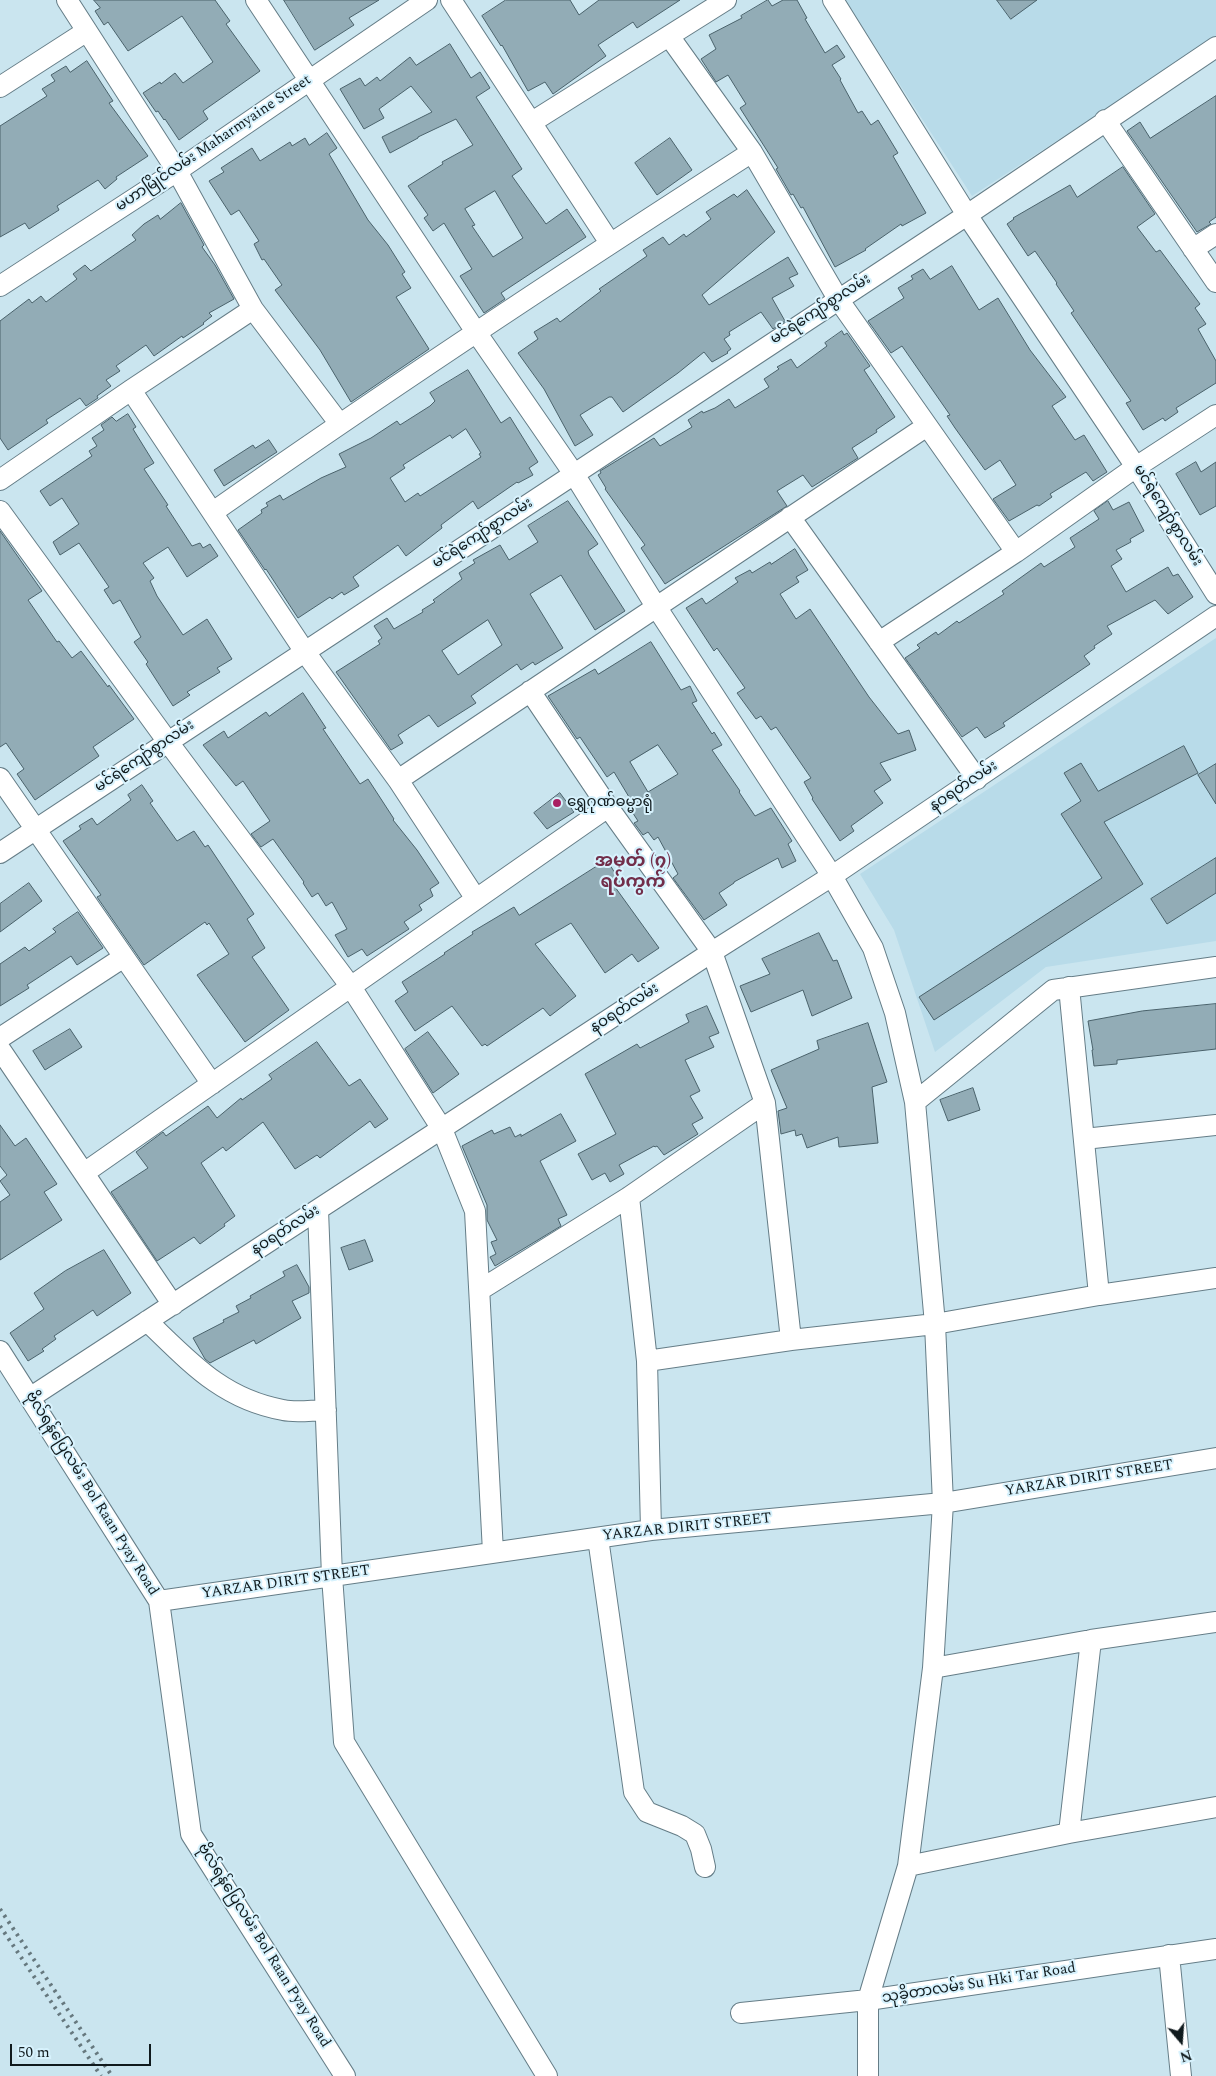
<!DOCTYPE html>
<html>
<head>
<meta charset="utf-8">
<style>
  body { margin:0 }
  #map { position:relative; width:1216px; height:2076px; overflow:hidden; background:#cae5ef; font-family:Spectral,serif }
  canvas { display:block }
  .north { position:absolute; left:1156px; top:2016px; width:50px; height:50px; -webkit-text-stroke:4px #d7f2fd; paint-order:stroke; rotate:162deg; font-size:14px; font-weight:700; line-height:20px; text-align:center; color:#101a1d }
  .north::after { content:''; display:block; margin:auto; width:18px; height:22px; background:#101a1d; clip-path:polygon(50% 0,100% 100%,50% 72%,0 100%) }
  .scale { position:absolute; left:10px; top:2044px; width:141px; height:22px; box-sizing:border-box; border:2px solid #101a1d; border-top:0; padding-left:6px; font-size:15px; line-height:18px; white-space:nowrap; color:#101a1d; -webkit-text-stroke:4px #d7f2fd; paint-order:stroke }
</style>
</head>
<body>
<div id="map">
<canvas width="1216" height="2076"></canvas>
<div class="north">N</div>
<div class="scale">50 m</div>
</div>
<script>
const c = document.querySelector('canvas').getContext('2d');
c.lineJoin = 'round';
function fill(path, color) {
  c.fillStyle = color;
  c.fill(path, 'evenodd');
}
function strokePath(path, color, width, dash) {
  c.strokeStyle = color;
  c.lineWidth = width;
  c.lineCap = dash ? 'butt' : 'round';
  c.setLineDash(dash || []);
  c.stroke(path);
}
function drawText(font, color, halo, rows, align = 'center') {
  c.font = font + ' Spectral,"Noto Sans Myanmar",serif';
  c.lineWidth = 4;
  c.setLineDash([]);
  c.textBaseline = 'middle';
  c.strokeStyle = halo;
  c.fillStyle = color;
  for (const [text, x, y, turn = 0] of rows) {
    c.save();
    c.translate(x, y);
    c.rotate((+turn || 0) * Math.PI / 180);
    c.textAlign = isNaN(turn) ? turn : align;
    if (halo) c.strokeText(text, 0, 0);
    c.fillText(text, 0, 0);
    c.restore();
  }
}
const built = new Path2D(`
  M845,0H1216V37L972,196Z
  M1216,638V941L1046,967L935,1052L894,930L860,874Z`);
const building = new Path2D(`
  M94,0H215L230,21L226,24L260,71L203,111L208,119L179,140L165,119L164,120L158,111L156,112L143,93L160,82L161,84L175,73L183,83L213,62L182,16L128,51L108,22L104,25L95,11L100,8Z
  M284,0H379L349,18L354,25L315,50Z
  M506,0H570L579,15L599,0H680L637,28L633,22L598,45L606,56L553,94L545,82L528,91L502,45L501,46L482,16Z
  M768,0L772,6L783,0H797L807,18L805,19L825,53L837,45L845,57L832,65L841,79L840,80L858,113L862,111L871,125L878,120L898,153L893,156L926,213L902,226L901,224L865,249L866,250L835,267L803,207L801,208L793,194L791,195L776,169L778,168L740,108L746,104L728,75L716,82L701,59L716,49L709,35L742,18L741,16Z
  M997,0H1037L1011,19Z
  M450,44L471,78L480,72L490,88L476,97L522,169L512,176L546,224L567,209L586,237L501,293L505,299L484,313L460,276L472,269L444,223L433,231L424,218L428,215L408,186L443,164L442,162L473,145L456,119L418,137V138L390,153L382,137L432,112L411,86L379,109L384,118L364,129L340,89L360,78L365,86L377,77L380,81L410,57L416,65ZM495,191L523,238L493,257L472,226L475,225L465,209Z
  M87,61L113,101L109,103L148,156L116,177L117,179L105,189L98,180L57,206L59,210L29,229L25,223L0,237V126L47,96L42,89L55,81L51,75L66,66L70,72Z
  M1216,96V217L1209,222L1211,224L1197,232L1127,131L1140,122L1150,138Z
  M327,133L337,148L329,154L368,220L388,245L405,272L402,274L411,288L396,297L429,349L351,402L320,350L275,290L282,285L264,259L262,260L254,244L259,241L239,210L231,215L209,181L224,172L221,168L252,148L260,161L290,142L292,146L305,138L309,145Z
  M670,138L692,170L657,195L635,163Z
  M1123,167L1155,214L1137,227L1156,252L1160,250L1200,304L1195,308L1206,324L1198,329L1216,361V383L1176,408L1178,412L1165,421L1163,418L1143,430L1126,403L1131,401L1071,313L1074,311L1056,284L1057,283L1035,251L1028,256L1007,224L1014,219L1013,218L1070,185L1077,197Z
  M747,190L775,232L702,295L709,305L788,257L798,274L789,278L794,286L772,298L785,321L773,329L761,312L729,332L730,335L724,339L731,349L727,352L728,353L712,362L704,352L678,373L623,412L612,397H609L580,415L593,435L575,446L544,389L518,353L538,339L534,332L557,318L560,322L601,291L599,289L647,256L643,250L663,237L669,245L684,234L686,237L711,219L706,212L734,194L737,197Z
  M181,203L204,245L202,247L215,265L234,299L209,313L212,316L203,323L204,324L183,338L182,336L154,356L146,345L116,366L120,371L106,380L111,386L97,396L98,398L86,406L80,398L46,420L48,423L8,450L0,438V321L29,299L32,303L41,296L46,302L77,279L73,274L85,265L91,271L136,240L132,235L144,224L158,215L160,219Z
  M952,266L979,310L998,298L1030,350L1066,397L1052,406L1075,440L1084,435L1107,472L1093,481L1086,472L1050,494L1052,497L1039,506L1037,505L1009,521L993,499L1016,485L1000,460L985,470L955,428L947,416L950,415L902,346L891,353L868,321L904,298L898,288L913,279L911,276L923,269L930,279Z
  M842,331L844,335L847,333L870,366L864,370L895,417L876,430L877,432L852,448L858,458L812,487L803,475L777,491L787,506L665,584L641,548L645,545L605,489L606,488L598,475L601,473L600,471L654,438L660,446L692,427L688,420L702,411L703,413L715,408L729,399L735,408L769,387L764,379L779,369L777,367L791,359L797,368L827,346L825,343Z
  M468,370L501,423L510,417L538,462L529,468L533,475L518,483L517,482L478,509L473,501L441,525L442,528L406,556L398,545L353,577L359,586L344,595L342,592L332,599L330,597L298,618L266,569L265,570L238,530L262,513L261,510L268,506L266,503L280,495L283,500L321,478L346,467L339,454L371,438L397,421L400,425L430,406L435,401L430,393ZM466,429L481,453L479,454L481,457L420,496L418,493L405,502L390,478L405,468L403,465L450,435L452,438Z
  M128,414L136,427L133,429L154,463L144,469L168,505L166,506L192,546L200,543L203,548L210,544L218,556L187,577L168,547L143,563L154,578L150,581L157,596L183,635L207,619L232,659L217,668L220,672L187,692L190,695L173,706L146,664L148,662L134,642L141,637L120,600L113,604L104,590L109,587L79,543L60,555L53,542L79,524L62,498L50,506L40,491L92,456L89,451L97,446L92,438L104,430L101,425L112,417L116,421Z
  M269,440L277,452L224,486L214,470L253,445L255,448Z
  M1196,462L1201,472L1216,462V506L1200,515L1176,474Z
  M568,501L598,544L588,551L589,555L625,611L595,630L561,575L530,594L563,648L535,665L533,662L521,670L517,664L471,696L476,703L438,727L429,715L398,735L403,743L391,750L336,672L380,644L378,641L382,638L374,626L387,618L394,629L423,612L422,610L435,602L433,600L462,579L459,573L475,563L473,560L500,545L509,560L538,542L528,526ZM488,620L502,645L458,675L442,651Z
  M1108,501L1113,510L1129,502L1144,531L1130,539L1131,542L1116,550L1122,559L1111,566L1126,592L1168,567L1173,576L1178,574L1193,597L1168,614L1155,600L1107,626L1112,634L1094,646L1095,648L1084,656L1090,664L1003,723L1005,726L985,738L977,727L962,737L905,658L920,648L917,645L936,632L938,635L957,621L959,623L1004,594L1002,591L1041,563L1044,567L1075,547L1070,538L1099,519L1094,511Z
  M0,531L42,591L28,600L57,642L59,641L72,658L81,651L108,687L109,685L134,719L93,747L99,756L35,800L17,774L24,769L6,743L0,747Z
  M795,549L808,570L796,577L799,582L780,594L796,619L810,609L869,697L898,734L909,730L916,750L880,763L891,780L874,791L883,803L851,826L854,831L840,841L812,799L813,798L804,782L811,778L776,727L771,730L761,716L756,719L737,693L745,688L717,648L714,651L686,608L702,598L706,604L738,582L735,578L750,570L752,573L770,562L771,564Z
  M651,642L681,690L690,686L697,701L692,703L712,734L714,732L722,745L712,750L740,791L739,792L755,816L771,808L792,841L788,844L796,861L782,868L778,858L734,882V883L719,893L727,905L704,920L673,878L678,874L658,837L654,840L648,832L643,835L634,823L638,821L627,804L632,802L614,772L607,777L580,737L577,739L548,696L595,669L598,674ZM658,745L678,774L648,792L630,762Z
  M303,693L326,728L323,729L360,784L368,779L394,819L393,820L417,850L439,883L430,889L433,896L419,905L422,910L404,922L409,929L367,956L362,949L348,957L335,935L347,929L332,902L326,906L318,893L312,897L303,883L304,882L273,839L261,847L251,834L270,821L243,781L236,786L203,745L224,731L228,738L266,712L269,716Z
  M1184,746L1198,773L1104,822L1143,884L934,1020L919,997L1102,878L1061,814L1081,801L1064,773L1081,763L1098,791Z
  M1216,764V804L1198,775Z
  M142,785L153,801L150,803L177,841L194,831L205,847L208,845L254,914L247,919L265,948L252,957L289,1010L245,1042L197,975L229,954L209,923L207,925L205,922L144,965L97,897L101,895L63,841L81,829L79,826L92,818L97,825L131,800L128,795Z
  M560,793L574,812L547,829L534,813Z
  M1216,858V893L1167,924L1151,899Z
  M607,860L621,883L615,887L659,948L638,962L632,954L605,973L571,923L535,944L576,996L550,1016L543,1008L487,1046L485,1044L482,1046L452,1006L415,1031L395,1001L408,992L402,982L445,954L444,953L473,934L472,932L514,907L519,915Z
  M29,883L42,901L0,932V904Z
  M78,912L103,948L77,965L71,956L27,985L29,988L0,1006V964L25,947L29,951L56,932L53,929Z
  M819,933L833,961L837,960L852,998L812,1016L803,990L751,1012L740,986L770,974L762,959Z
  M1216,1004V1049L1117,1060V1064L1094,1066L1092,1050H1093L1088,1021L1142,1011Z
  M707,1006L719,1033L709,1037L714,1047L685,1060L700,1091L690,1096L703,1118L692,1124L698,1134L664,1155L657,1146L655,1147L654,1146L619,1165L624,1174L610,1182L605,1173L592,1180L578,1154L616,1134L585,1074L637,1044L640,1048L689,1022L686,1015Z
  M868,1023L887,1082L872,1087L878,1143L839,1147L838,1137L807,1148L802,1134L796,1136L795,1130L781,1134L778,1111L787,1108L771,1070L819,1049L817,1041Z
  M70,1029L82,1047L45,1070L33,1051Z
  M428,1032L459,1074L433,1093L405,1049Z
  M317,1042L349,1086L360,1079L388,1119L375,1128L370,1121L320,1158L317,1155L295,1169L263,1122L226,1151L223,1147L201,1163L235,1216L224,1224L225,1226L200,1244L194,1237L157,1261L111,1192L148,1168L136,1152L163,1132L166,1136L208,1106L217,1118L241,1098L242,1100L272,1079L269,1075Z
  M973,1088L980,1110L948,1121L940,1100Z
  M561,1114L576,1141L540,1161L567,1215L558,1219L561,1226L495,1266L490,1257L496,1254L491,1242L497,1240L487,1220V1205L462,1146L492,1130L494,1134L510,1127L515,1137L521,1134V1136Z
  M0,1125L15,1146L26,1138L57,1184L44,1192L62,1220L0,1260V1202L10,1195L0,1181L7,1175L0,1166Z
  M365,1240L373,1261L349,1270L341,1248Z
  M104,1250L131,1293L97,1316L93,1310L54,1336L56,1339L42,1349L44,1351L28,1361L10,1333L44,1309L34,1293L65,1271Z
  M297,1265L309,1287V1293L292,1301L301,1318L256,1344L254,1340L210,1363L205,1359L193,1338L224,1322L223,1320L239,1312L236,1306L251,1298L250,1296L285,1276L283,1272Z`);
const minor = new Path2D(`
  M67,0L177,171L253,309L339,423
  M256,0L476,332L574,474L657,608L832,876L873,948L895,1013L915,1102L935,1324L943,1503L933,1668L908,1866L868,2000V2076
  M451,0L610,243
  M833,0L967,215L1136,467L1216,594
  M669,36L752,152L838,299L1016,552
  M0,87L87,31
  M1105,120L1216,282
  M532,122L726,0
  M1193,249L1216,234
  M0,286L177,171L427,0
  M131,390L305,652L398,780L476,899
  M0,480L131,390L253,309
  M0,511L168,742L351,987L442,1129L475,1211L493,1552
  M213,512C390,388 570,269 752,152
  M790,517L977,779
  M879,642L1016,552L1136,467L1216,415
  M530,691L608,807L712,952L765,1103L791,1340
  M0,778L212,1084
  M398,780L927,426
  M0,853L967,215L1216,47
  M1069,987L1099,1295
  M0,1038L124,957
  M0,1049L173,1305
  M915,1102L1053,990L1216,967
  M1084,1139L1216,1125
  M84,1173L608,807
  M629,1197L647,1361L651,1530
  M318,1210L332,1576L344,1742L547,2076
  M480,1290L629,1197L765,1103
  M147,1321C190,1362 222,1399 283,1410C297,1413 312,1410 326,1410
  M0,1351L159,1601L191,1834L345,2076
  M647,1361L791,1340L935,1324L1099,1295L1216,1278
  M31,1397L712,952L832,876L1216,616
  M598,1538L634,1792L647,1812L682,1826L695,1834L701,1849L705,1867
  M159,1601L651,1530L943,1503L1216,1458
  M933,1668L1091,1640L1216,1622
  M1069,1833L1091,1640
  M908,1866L1069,1833L1216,1807
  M1169,1955L1181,2076
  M741,2013L868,2000L1216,1949`);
const rail = new Path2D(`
  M0,1909L112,2076
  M0,1926L101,2076`);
const markers = [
  [557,803,5,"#a91f62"]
];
const streetNames = [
  ["မဟာမြိုင်လမ်း Maharmyaine Street",214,144,-34],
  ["မင်ရဲကျော်စွာလမ်း",821,310,-33],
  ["မင်ရဲကျော်စွာလမ်း",1167,516,58],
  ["မင်ရဲကျော်စွာလမ်း",483,534,-33],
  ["မင်ရဲကျော်စွာလမ်း",145,757,-34],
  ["နဝရတ်လမ်း",964,787,-34],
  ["နဝရတ်လမ်း",625,1009,-33],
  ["နဝရတ်လမ်း",286,1231,-33],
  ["YARZAR DIRIT STREET",1089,1479,-9],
  ["ဗိုလ်ရန်ပြေလမ်း Bol Raan Pyay Road",91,1494,58],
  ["YARZAR DIRIT STREET",687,1528,-6],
  ["YARZAR DIRIT STREET",286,1583,-8],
  ["ဗိုလ်ရန်ပြေလမ်း Bol Raan Pyay Road",263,1946,58],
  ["သုခိ့တာလမ်း Su Hki Tar Road",979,1984,-9]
];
const poiNames = [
  ["ရွှေဂုဏ်ဓမ္မာရုံ",567,803]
];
const quarterNames = [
  ["အမှတ် (၇)",633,862],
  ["ရပ်ကွက်",633,883]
];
fill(built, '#b8dbe9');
fill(building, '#92acb6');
strokePath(building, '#4a626b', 1);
strokePath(minor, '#657d87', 22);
strokePath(minor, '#fff', 20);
strokePath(rail, '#66787e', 4, [2.5, 5]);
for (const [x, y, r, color] of markers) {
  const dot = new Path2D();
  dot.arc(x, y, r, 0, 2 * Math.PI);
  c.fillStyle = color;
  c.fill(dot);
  strokePath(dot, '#d7f2fd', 2);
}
drawText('15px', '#101a1d', '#d7f2fd', streetNames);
drawText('15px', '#101a1d', '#d7f2fd', poiNames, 'left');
drawText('bold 18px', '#722e4a', '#d7f2fd', quarterNames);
</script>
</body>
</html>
